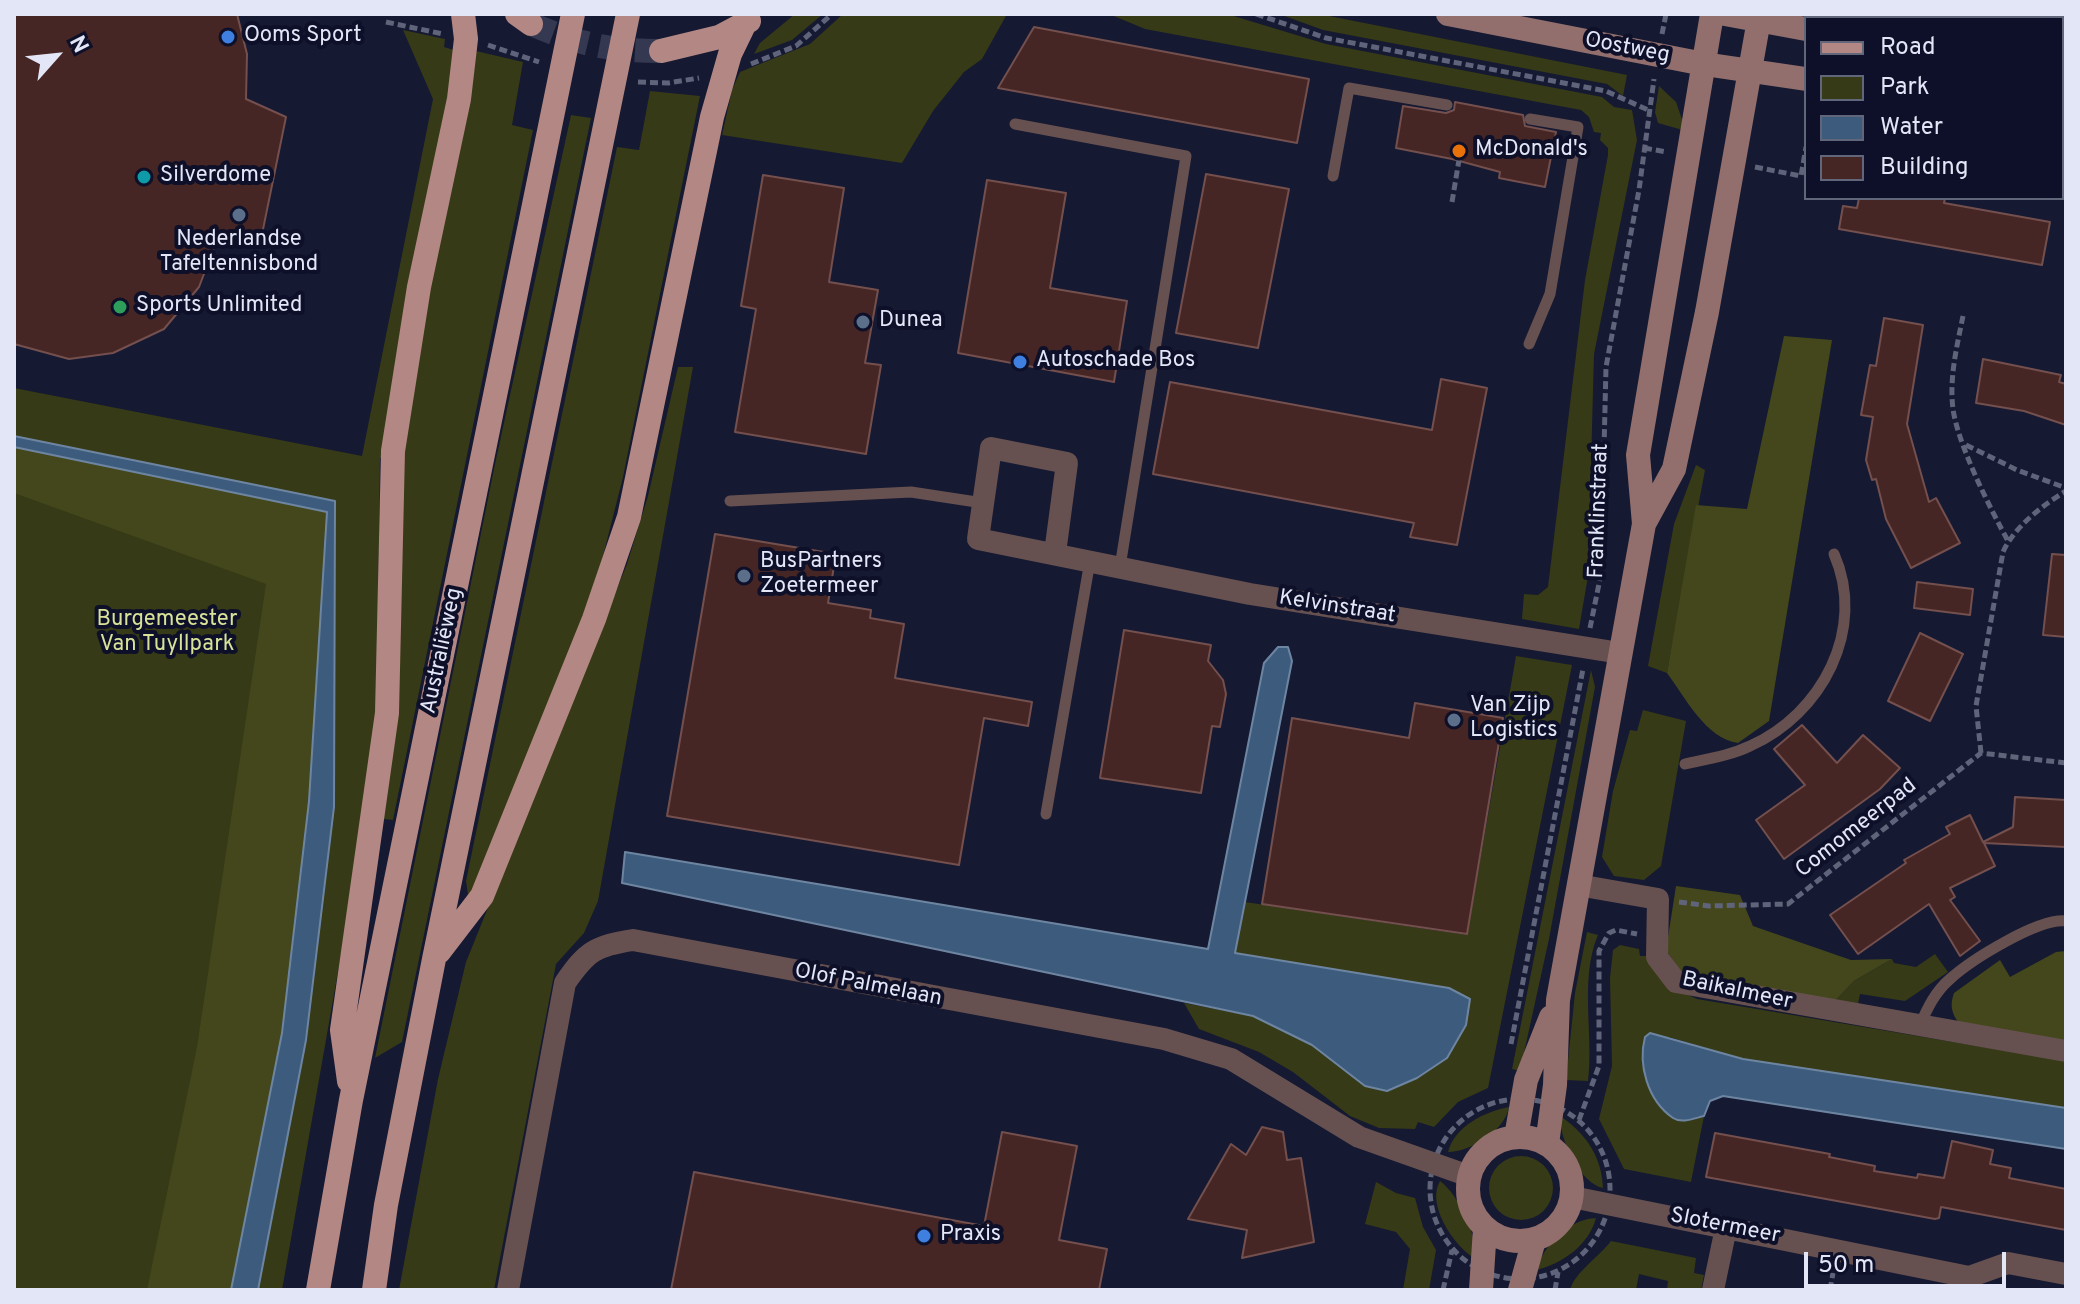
<!DOCTYPE html>
<html>
<head>
<meta charset="utf-8">
<style>
  body { margin:0 }
  #map { position:relative; width:2080px; height:1304px; overflow:hidden; background:#151932; font-family:Overpass,sans-serif }
  canvas { display:block }
  .frame { position:absolute; inset:0; border:16px solid #e2e6f7; pointer-events:none }
  .legend { position:absolute; left:1804px; top:16px; width:260px; height:184px; box-sizing:border-box; background:#0d1028; border:2px solid #62667b; margin:0; padding:10px 14px; list-style:none; font-size:24px; color:#e2e6f7 }
  .legend li { display:flex; align-items:center; gap:16px; height:40px }
  .legend b { width:40px; border:2px solid #62667b }
  .north { position:absolute; left:16px; top:16px; width:80px; height:80px; -webkit-text-stroke:6px #0d1028; paint-order:stroke; rotate:63deg; font-size:22px; font-weight:700; line-height:32px; text-align:center; color:#e2e6f7 }
  .north::after { content:''; display:block; margin:auto; width:28px; height:36px; background:#e2e6f7; clip-path:polygon(50% 0,100% 100%,50% 72%,0 100%) }
  .scale { position:absolute; left:1804px; top:1252px; width:202px; height:36px; box-sizing:border-box; border:4px solid #e2e6f7; border-top:0; padding-left:10px; font-size:24px; line-height:28px; white-space:nowrap; color:#e2e6f7; -webkit-text-stroke:6px #0d1028; paint-order:stroke }
</style>
</head>
<body>
<div id="map">
<canvas width="2080" height="1304"></canvas>
<div class="frame"></div>
<ul class="legend">
<li><b style="height:10px;background:#b38784"></b>Road</li>
<li><b style="height:22px;background:#363a16"></b>Park</li>
<li><b style="height:22px;background:#3d5c7d"></b>Water</li>
<li><b style="height:22px;background:#462624"></b>Building</li>
</ul>
<div class="north">N</div>
<div class="scale">50 m</div>
</div>
<script>
const c = document.querySelector('canvas').getContext('2d');
c.lineJoin = 'round';
function fill(path, color) {
  c.fillStyle = color;
  c.fill(path, 'evenodd');
}
function strokePath(path, color, width, dash) {
  c.strokeStyle = color;
  c.lineWidth = width;
  c.lineCap = dash ? 'butt' : 'round';
  c.setLineDash(dash || []);
  c.stroke(path);
}
function drawText(font, color, halo, rows, align = 'center') {
  c.font = font + ' Overpass,sans-serif';
  c.lineWidth = 8;
  c.setLineDash([]);
  c.textBaseline = 'middle';
  c.strokeStyle = halo;
  c.fillStyle = color;
  for (const [text, x, y, turn = 0] of rows) {
    c.save();
    c.translate(x, y);
    c.rotate((+turn || 0) * Math.PI / 180);
    c.textAlign = isNaN(turn) ? turn : align;
    if (halo) c.strokeText(text, 0, 0);
    c.fillText(text, 0, 0);
    c.restore();
  }
}
const green = new Path2D(`
  M795,14H823L792,40L754,54L760,43Z
  M843,14H1007L982,59L964,72L933,111L902,163L722,135L732,90L740,72L810,44Z
  M1109,14H1227L1326,44L1602,97L1614,107L1632,110L1637,140L1594,354L1588,576L1579,629L1522,619L1524,594L1538,595L1548,587L1585,280L1608,155V148L1600,140L1601,133L1594,132L1589,117L1581,110L1145,29Z
  M1279,14H1319L1627,75L1623,96L1607,84L1323,30Z
  M403,30L445,39L444,47L454,50L453,67L384,458H380L377,705L358,858L282,1290H258L306,1040L334,807L335,502L14,436V388L362,456L433,99Z
  M476,51L523,62L512,125L533,130L393,820L383,819L401,470L415,350Z
  M1659,86L1676,102L1686,131L1658,123L1655,112Z
  M650,91L700,96L623,477L601,564L582,620L472,895H468L466,881L617,147L639,150Z
  M571,115L591,118L402,1042L375,1058L495,464Z
  M678,367H693L598,901L584,933L556,964L494,1290H399L438,1079L466,962L627,564L648,496Z
  M14,437L327,512L231,1290H14Z
  M1696,465L1705,470L1667,673L1648,666L1674,524Z
  M1516,656L1572,665L1488,1088L1458,1102L1434,1127L1418,1122L1415,1129L1379,1128L1350,1116L1293,1072L1259,1052L1199,1029L1184,1003L1253,1016L1312,1045L1365,1086L1469,999L1449,988L1234,953L1245,902L1467,935Z
  M1591,670L1595,687L1549,939L1520,1071L1512,1069Z
  M1643,710L1686,721L1661,866L1644,880L1614,876L1602,857L1613,791L1630,730L1637,731Z
  M1587,932L1598,935C1579,980 1594,1034 1588,1081L1566,1080L1575,993Z
  M1620,945L1639,949L1640,956H1648L1666,985L1697,999L2066,1061V1108L1743,1059L1669,1037L1683,1121L1704,1116L1691,1182L1624,1169L1599,1119L1612,1066L1610,978L1613,950Z
  M1935,954L1948,972L1905,1001L1860,994L1857,1009L1832,1004L1854,981L1892,959L1894,963L1916,967Z
  M1509,1107C1505,1131 1470,1152 1448,1152C1455,1126 1484,1112 1509,1107Z
  M1563,1118C1587,1135 1602,1158 1603,1188C1580,1183 1561,1142 1560,1119Z
  M1489 1188a32 32 0 1 1 64 0a32 32 0 1 1-64 0Z
  M1440,1181C1458,1194 1479,1236 1474,1258C1453,1245 1426,1204 1440,1181Z
  M1376,1182L1396,1193L1415,1198L1423,1227L1436,1250L1429,1290H1403L1410,1249L1396,1232L1365,1224Z
  M1596,1218C1589,1245 1562,1264 1536,1270C1544,1245 1569,1219 1596,1218Z
  M1611,1241L1696,1258L1694,1273L1704,1275L1701,1290H1667L1668,1281L1639,1274L1636,1290H1570C1574,1273 1599,1257 1611,1241Z`);
const forest = new Path2D(`
  M1784,336L1832,340L1769,721L1738,743C1706,739 1685,697 1667,673L1696,505L1747,509Z
  M14,447L327,512L309,801L282,1033L231,1290H147L197,1047L266,584L14,493Z
  M1676,886L1740,895L1753,926L1851,960L1892,959L1854,981L1832,1004L1687,980L1666,950Z
  M2066,951V1044L1958,1022C1951,1012 1950,1004 1954,993L2000,960L2010,977L2056,952Z`);
const water = new Path2D(`
  M14,436L335,501L334,807L306,1040L258,1290H231L282,1033L309,801L327,512L14,447Z
  M1278,647H1288L1292,661L1235,953L1449,988L1470,999L1466,1025L1447,1058L1417,1078L1387,1091L1365,1086L1312,1045L1253,1016L622,883L625,852L1208,949L1264,663Z
  M1650,1033L1743,1059L2066,1108V1149L1723,1096L1710,1101L1704,1116C1695,1118 1682,1124 1673,1118C1647,1100 1638,1064 1645,1037Z`);
const building = new Path2D(`
  M14,14H237L247,54L246,99L286,117L260,244L215,245L199,287L164,329L113,353L69,359L14,344Z
  M1034,27L1309,79L1297,143L998,88Z
  M1455,102L1523,115L1525,126L1556,132L1545,187L1499,178L1500,172L1452,159L1396,148L1403,106L1446,113L1454,110Z
  M1206,174L1289,189L1258,348L1176,333Z
  M763,175L844,188L829,282L878,290L865,363L881,365L866,454L735,432L756,309L741,306Z
  M987,180L1066,193L1050,288L1127,301L1114,382L958,353Z
  M1859,198H1945L1944,203L2050,222L2042,265L1839,229L1843,206L1857,208Z
  M1884,318L1923,325L1907,424L1929,502L1936,498L1960,543L1911,568L1886,519L1876,479L1872,480L1866,460L1873,417L1861,415L1870,365L1876,366Z
  M1983,359L2061,375L2059,382L2066,384V425L2024,411L1976,403Z
  M1441,379L1487,388L1457,545L1410,537L1414,523L1153,474L1170,382L1432,430Z
  M715,534L836,554L828,603L871,610L870,618L904,624L895,678L1032,702L1028,726L984,718L959,865L667,816Z
  M2052,554L2066,555V637L2043,635Z
  M1917,582L1973,589L1970,615L1914,608Z
  M1124,630L1211,645L1208,661L1223,680L1226,694L1220,727L1212,726L1201,793L1100,778Z
  M1920,633L1963,654L1930,721L1888,701Z
  M1415,703L1503,718L1467,934L1262,904L1292,718L1409,738Z
  M1802,725L1837,763L1863,735L1900,768L1880,789L1784,859L1756,820L1805,785L1774,749Z
  M2015,797L2066,800V847L1984,843L1995,866L1950,888L1955,897L1950,900L1980,941L1960,956L1929,904L1858,954L1830,915L1906,863L1904,860L1950,834L1946,827L1970,815L1983,842L2013,827Z
  M1262,1127L1283,1132L1287,1160L1301,1158L1314,1242L1242,1258L1247,1230L1188,1219L1231,1144L1246,1155Z
  M1002,1132L1077,1146L1059,1240L1107,1249L1099,1290H671L694,1172L984,1226Z
  M1715,1133L1830,1154L1829,1157L1875,1166L1874,1171L1917,1178L1918,1174L1944,1178L1952,1141L1993,1150L1990,1164L2011,1168L2009,1178L2066,1189V1230L1941,1207L1939,1218L1935,1219L1706,1177Z`);
const primaryTunnel = new Path2D(`
  M531,24C578,44 610,51 661,51`);
const path = new Path2D(`
  M1256,14L1326,38L1606,91L1648,110
  M2060,14L2066,15
  M386,22L443,34
  M1662,34L1666,14
  M488,45L539,62
  M751,64L796,46L832,14
  M638,82L668,83L699,78
  M1644,148L1667,152
  M1755,167L1801,176L1806,147
  M1452,202L1459,160
  M1963,316C1957,346 1949,378 1953,409C1958,445 1990,508 2008,541
  M1966,445L2017,470L2066,488
  M1590,628L1601,574L1606,367L1639,190L1654,79
  M1981,753L1976,706L2003,552C2014,527 2043,505 2066,491
  M1679,902L1709,906L1788,904L1981,753L2066,763
  M1511,1044L1583,669
  M1430 1189a90 90 0 1 1 180 0a90 90 0 1 1-180 0Z
  M1579,1120L1599,1066V951L1609,933L1616,930L1637,934
  M1443,1290L1452,1250
  M1555,1290L1558,1272
  M1830,1290L1833,1273`);
const lane = new Path2D(`
  M1015,124L1186,156L1120,567
  M1333,176L1349,88L1447,105
  M1529,344L1550,294L1578,127L1530,119
  M730,501L911,492L983,503
  M1685,764C1707,759 1729,756 1750,746C1822,714 1867,629 1834,554
  M1046,814L1090,561
  M1920,1025C1928,1007 1935,992 1950,979C1971,960 2038,918 2066,921`);
const street = new Path2D(`
  M1055,553L1067,463L991,448L978,539L1250,594L1620,653
  M1578,885L1658,899L1657,957L1676,982L2066,1051
  M1572,1197L1969,1277L2008,1263L2066,1274
  M508,1290L565,983C587,951 595,946 633,940L1164,1039L1231,1059L1359,1137L1469,1176
  M1713,1290L1726,1228`);
const secondary = new Path2D(`
  M1448,14L1704,64L1806,79
  M1725,14L1806,29
  M2062,70H2066
  M2062,123H2066
  M1644,524L1674,469L1707,312L1760,14
  M1516,1137L1526,1080L1551,1017
  M1468 1189a52 52 0 1 1 104 0a52 52 0 1 1-104 0Z
  M1547,1144L1555,1085L1558,1000L1644,524L1638,455L1712,14
  M1481,1290L1485,1228
  M1520,1290L1534,1240`);
const primary = new Path2D(`
  M517,14L531,24
  M661,51L719,37L749,21
  M439,952L482,896L594,619L629,517L712,117L730,54L745,23
  M349,1081L342,1030L387,713L393,451L419,287L459,99L466,39L463,14
  M318,1290L351,1100L573,14
  M374,1290L386,1205L434,959L628,14`);
const markers = [
  [228,37,8,"#3f7fe0"],
  [1459,151,8,"#e8710a"],
  [144,177,8,"#0f9aa8"],
  [239,215,8,"#5c6f8a"],
  [120,307,8,"#2e9e5b"],
  [863,322,8,"#5c6f8a"],
  [1020,362,8,"#3f7fe0"],
  [744,576,8,"#5c6f8a"],
  [1454,720,8,"#5c6f8a"],
  [924,1236,8,"#3f7fe0"]
];
const poiNames = [
  ["Ooms Sport",244,37],
  ["McDonald's",1475,151],
  ["Silverdome",160,177],
  ["Nederlandse",239,241,"center"],
  ["Tafeltennisbond",239,266,"center"],
  ["Sports Unlimited",136,307],
  ["Dunea",879,322],
  ["Autoschade Bos",1036,362],
  ["BusPartners",760,563],
  ["Zoetermeer",760,588],
  ["Van Zijp",1470,707],
  ["Logistics",1470,732],
  ["Praxis",940,1236]
];
const streetNames = [
  ["Oostweg",1627,49,11],
  ["Franklinstraat",1600,511,-88],
  ["Kelvinstraat",1337,608,9],
  ["Australiëweg",443,651,-78],
  ["Comomeerpad",1857,829,-38],
  ["Olof Palmelaan",868,986,11],
  ["Baikalmeer",1737,992,12],
  ["Slotermeer",1725,1227,11]
];
const parkNames = [
  ["Burgemeester",167,621],
  ["Van Tuyllpark",167,646]
];
fill(green, '#363a16');
fill(forest, '#43471b');
fill(water, '#3d5c7d');
strokePath(water, '#6e85a2', 2);
fill(building, '#462624');
strokePath(building, '#734f4d', 2);
strokePath(primaryTunnel, '#343850', 24, [24, 12]);
strokePath(path, '#60647a', 5, [8, 4]);
strokePath(lane, '#675150', 11);
strokePath(street, '#675150', 22);
strokePath(secondary, '#926f6d', 24);
strokePath(primary, '#b38784', 24);
for (const [x, y, r, color] of markers) {
  const dot = new Path2D();
  dot.arc(x, y, r, 0, 2 * Math.PI);
  c.fillStyle = color;
  c.fill(dot);
  strokePath(dot, '#0d1028', 3);
}
drawText('22px', '#e2e6f7', '#0d1028', poiNames, 'left');
drawText('22px', '#e2e6f7', '#0d1028', streetNames);
drawText('22px', '#d8e298', '#0d1028', parkNames);
</script>
</body>
</html>
